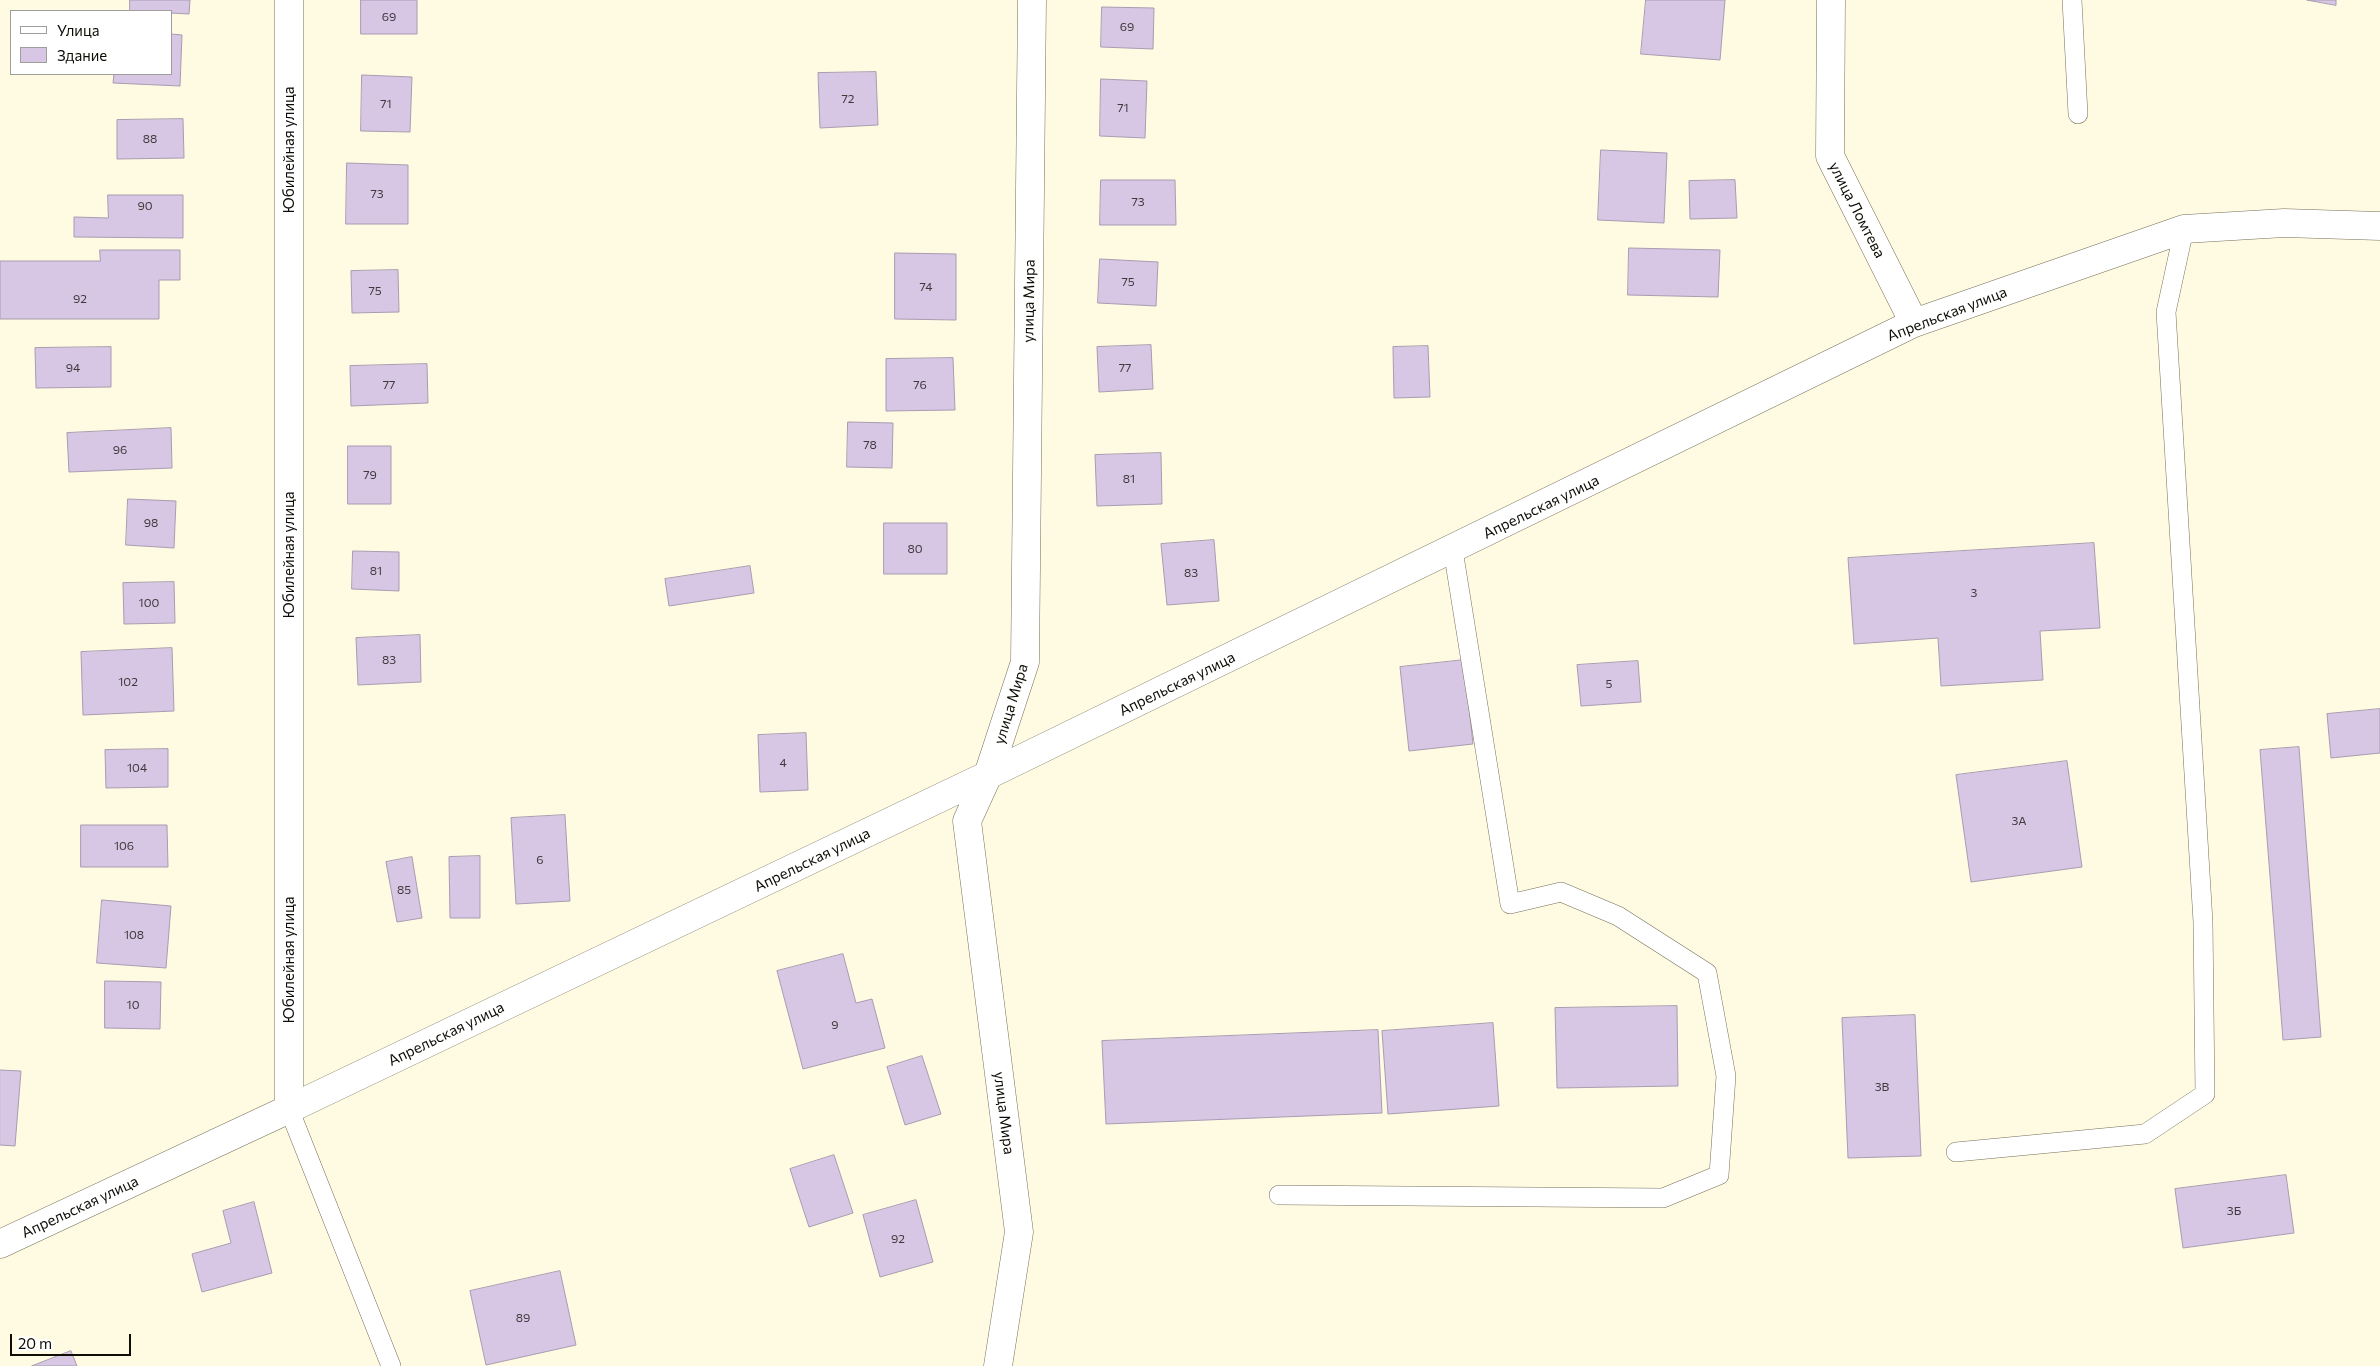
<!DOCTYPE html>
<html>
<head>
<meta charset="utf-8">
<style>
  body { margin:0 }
  #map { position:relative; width:2380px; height:1366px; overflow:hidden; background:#fffae2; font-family:Commissioner,sans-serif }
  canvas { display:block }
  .legend { position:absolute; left:10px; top:10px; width:162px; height:65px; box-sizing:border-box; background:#fff; border:1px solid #9e9e9b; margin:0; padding:6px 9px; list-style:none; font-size:15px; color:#0d0c05 }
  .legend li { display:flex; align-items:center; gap:10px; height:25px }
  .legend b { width:25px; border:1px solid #9e9e9b }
  .scale { position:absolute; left:10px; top:1334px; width:121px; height:22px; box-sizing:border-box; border:2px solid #0d0c05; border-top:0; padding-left:6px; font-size:15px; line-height:18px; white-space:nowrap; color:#0d0c05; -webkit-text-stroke:4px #fff; paint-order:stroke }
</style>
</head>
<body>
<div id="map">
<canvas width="2380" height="1366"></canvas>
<ul class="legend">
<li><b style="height:6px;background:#fff"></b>Улица</li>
<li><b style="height:14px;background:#d7c6e4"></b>Здание</li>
</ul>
<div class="scale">20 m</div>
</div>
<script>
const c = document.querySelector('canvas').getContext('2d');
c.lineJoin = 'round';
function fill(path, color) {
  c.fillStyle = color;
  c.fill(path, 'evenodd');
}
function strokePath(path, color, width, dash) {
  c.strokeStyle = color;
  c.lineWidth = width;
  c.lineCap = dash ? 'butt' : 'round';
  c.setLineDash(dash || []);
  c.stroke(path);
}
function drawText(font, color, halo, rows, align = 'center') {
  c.font = font + ' Commissioner,sans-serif';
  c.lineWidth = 5;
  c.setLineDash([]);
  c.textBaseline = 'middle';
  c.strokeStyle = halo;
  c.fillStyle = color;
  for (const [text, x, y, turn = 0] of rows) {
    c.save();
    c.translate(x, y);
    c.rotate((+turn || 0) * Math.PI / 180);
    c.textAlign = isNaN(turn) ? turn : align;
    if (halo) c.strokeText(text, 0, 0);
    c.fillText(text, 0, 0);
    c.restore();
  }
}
const building = new Path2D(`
  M130,0H190L189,14L130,11Z
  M361,0H417V34H361Z
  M1646,0H1725L1720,60L1641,54Z
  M2307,0H2336V5Z
  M1102,7L1154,8L1153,49L1101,47Z
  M171,34L182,35L180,86L113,83L114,74H171Z
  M876,72L878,125L820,128L818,73Z
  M362,75L412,77L410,132L361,131Z
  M1101,79L1147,81L1145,138L1100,136Z
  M183,119L184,158L117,159V120Z
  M1601,150L1667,153L1664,223L1598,220Z
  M347,163L408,165V224H346Z
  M1101,180H1175L1176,225H1100Z
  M1735,180L1737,218L1690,219L1689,181Z
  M108,195H183V238L74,237V217L108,218Z
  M1629,248L1720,250L1718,297L1628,295Z
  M100,250H180V280H159V319H0V261H100Z
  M895,253L956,254V320L895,319Z
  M1100,259L1158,262L1156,306L1098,303Z
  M398,270L399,312L352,313L351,271Z
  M1151,345L1153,389L1099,392L1097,347Z
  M1428,346L1430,397L1394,398L1393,347Z
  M111,347V387L36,388L35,348Z
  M953,358L955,410L886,411V359Z
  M427,364L428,403L351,406L350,366Z
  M848,422L893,423L892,468L847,467Z
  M171,428L172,468L69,472L67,433Z
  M348,446H391V504H348Z
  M1161,453L1162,504L1097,506L1095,455Z
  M128,499L176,501L174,548L126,545Z
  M884,523H947V574H884Z
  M1214,540L1219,601L1167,605L1161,544Z
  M2094,543L2100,628L2040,631L2043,680L1941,686L1938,638L1854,644L1848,558Z
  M353,551L399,552V591L352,589Z
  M750,566L754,593L669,606L665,579Z
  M174,582L175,623L124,624L123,583Z
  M420,635L421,682L358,685L356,638Z
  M172,648L174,711L83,715L81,652Z
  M1464,660L1473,744L1409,751L1400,667Z
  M1638,661L1641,702L1581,706L1577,665Z
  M2380,709V753L2331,758L2327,714Z
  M806,733L808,790L760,792L758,735Z
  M2299,747L2321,1037L2283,1040L2260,750Z
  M168,749V787L106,788L105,750Z
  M2067,761L2082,867L1971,882L1956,775Z
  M565,815L570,901L516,904L511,818Z
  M81,825H167L168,867H81Z
  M480,856V918H450L449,857Z
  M412,857L422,918L397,922L386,862Z
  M102,900L171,906L166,968L97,963Z
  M843,954L856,1003L872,999L885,1048L803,1069L777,971Z
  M105,981L161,982L160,1029L105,1028Z
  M1677,1006L1678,1086L1557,1088L1555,1008Z
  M1915,1015L1921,1156L1848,1158L1842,1018Z
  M1493,1023L1499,1106L1388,1114L1382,1031Z
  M1378,1030L1382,1113L1106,1124L1102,1041Z
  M922,1056L941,1114L905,1125L887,1067Z
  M0,1070L21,1071L15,1146L0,1145Z
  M834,1155L853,1213L809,1227L790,1169Z
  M2286,1175L2294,1233L2183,1248L2175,1189Z
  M916,1200L933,1262L880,1277L863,1215Z
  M254,1202L272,1273L202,1292L192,1254L231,1243L223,1211Z
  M560,1271L576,1345L486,1365L470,1291Z
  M71,1351L77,1366H32Z`);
const lane = new Path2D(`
  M2072,0L2078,114
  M289,1109L391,1366
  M1956,1152L2145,1134L2205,1094L2203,922L2166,312L2184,229
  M1279,1195L1663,1198L1719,1175L1726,1076L1707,973L1618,916L1561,892L1510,904L1453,550`);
const street = new Path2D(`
  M1831,0L1830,156L1914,323
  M289,1109L988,775L1914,323L2184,229L2284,223L2380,226
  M998,1366L1019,1232L967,821L988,775L1025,662L1032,0`);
const secondary = new Path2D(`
  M0,1244L289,1109V0`);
const numberNames = [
  ["69",389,17],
  ["69",1127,27],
  ["72",848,99],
  ["71",386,104],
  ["71",1123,108],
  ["88",150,139],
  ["73",377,194],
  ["73",1138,202],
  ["90",145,206],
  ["75",1128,282],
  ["74",926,287],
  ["75",375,291],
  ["92",80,299],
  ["94",73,368],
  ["77",1125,368],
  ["77",389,385],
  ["76",920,385],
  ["78",870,445],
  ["96",120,450],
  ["79",370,475],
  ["81",1129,479],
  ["98",151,523],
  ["80",915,549],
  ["81",376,571],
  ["83",1191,573],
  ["3",1974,593],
  ["100",149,603],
  ["83",389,660],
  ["102",128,682],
  ["5",1609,684],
  ["4",783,763],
  ["104",137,768],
  ["3A",2019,821],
  ["106",124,846],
  ["6",540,860],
  ["85",404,890],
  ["108",134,935],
  ["10",133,1005],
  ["9",835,1025],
  ["3В",1882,1087],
  ["3Б",2234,1211],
  ["92",898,1239],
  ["89",523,1318]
];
const streetNames = [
  ["Юбилейная улица",289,150,-90],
  ["улица Ломтева",1857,210,63],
  ["улица Мира",1029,301,-89],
  ["Апрельская улица",1947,314,-21],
  ["Апрельская улица",1541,507,-26],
  ["Юбилейная улица",289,555,-90],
  ["Апрельская улица",1177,684,-26],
  ["улица Мира",1011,704,-73],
  ["Апрельская улица",812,860,-26],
  ["Юбилейная улица",289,960,-90],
  ["Апрельская улица",446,1034,-26],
  ["улица Мира",1004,1113,83],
  ["Апрельская улица",80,1207,-25]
];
fill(building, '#d7c6e4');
strokePath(building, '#a89cb1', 1);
strokePath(lane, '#74705a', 20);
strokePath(street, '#74705a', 29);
strokePath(secondary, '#74705a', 29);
strokePath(lane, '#fff', 19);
strokePath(street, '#fff', 28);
strokePath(secondary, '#fff', 28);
drawText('12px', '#403a3d', null, numberNames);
drawText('15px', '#0d0c05', '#fff', streetNames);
</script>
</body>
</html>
